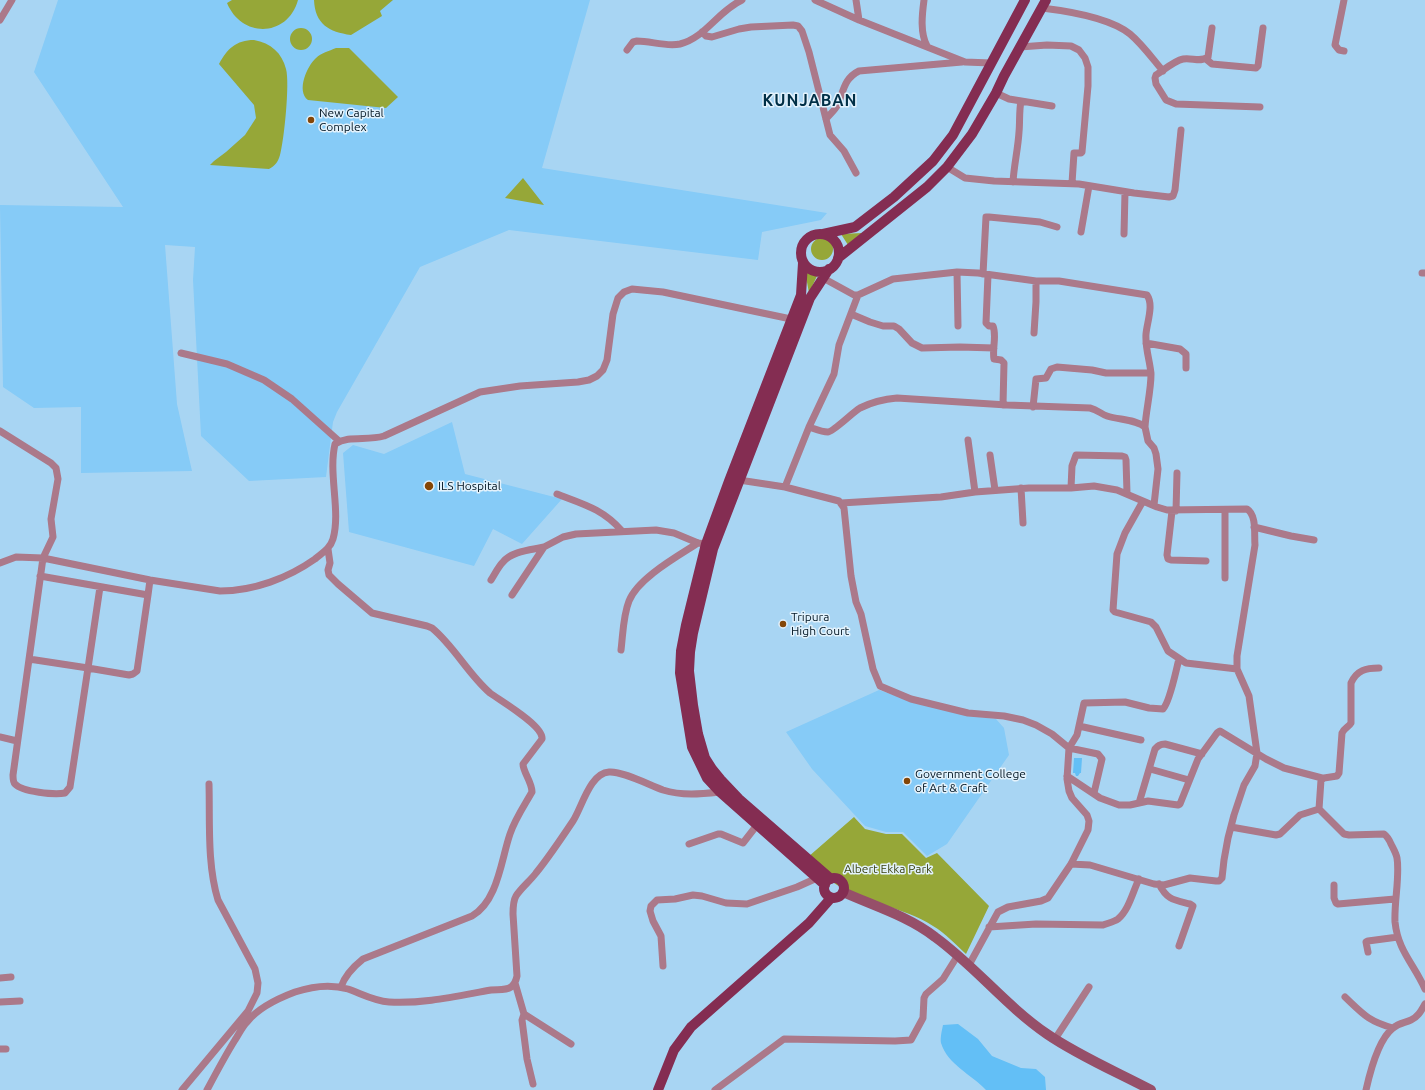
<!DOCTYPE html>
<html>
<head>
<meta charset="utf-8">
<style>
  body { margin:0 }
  canvas { display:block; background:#a8d5f3 }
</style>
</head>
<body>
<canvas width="1425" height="1090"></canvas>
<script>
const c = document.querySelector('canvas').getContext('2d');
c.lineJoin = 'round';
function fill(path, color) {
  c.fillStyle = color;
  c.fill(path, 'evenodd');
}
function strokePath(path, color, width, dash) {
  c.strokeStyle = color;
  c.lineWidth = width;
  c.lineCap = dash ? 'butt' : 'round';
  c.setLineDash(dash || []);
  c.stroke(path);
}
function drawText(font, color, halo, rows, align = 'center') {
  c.font = font + ' Ubuntu,sans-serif';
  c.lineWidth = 3;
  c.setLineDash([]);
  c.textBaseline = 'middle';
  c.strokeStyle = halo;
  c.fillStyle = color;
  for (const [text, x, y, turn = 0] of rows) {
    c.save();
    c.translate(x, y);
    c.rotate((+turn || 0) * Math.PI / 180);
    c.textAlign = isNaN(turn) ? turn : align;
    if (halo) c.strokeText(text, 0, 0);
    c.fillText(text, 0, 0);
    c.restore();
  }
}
const built = new Path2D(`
  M58,0H590L542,168L827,213L821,220L762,232L758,260L509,230L420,267L337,412L333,422L326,477L249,481L201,436L193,280L195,247L165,245L177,404L192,471L81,473V407L34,408L3,387L0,205L123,207L34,72Z
  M452,422L465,474L562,499L522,544L493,529L474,566L349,532L343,453L353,445L384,454Z
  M879,690L923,705L971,716L996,719L1004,728L1009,755L947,844L927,856L903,832H886L865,826L812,769L786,732Z`);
const green = new Path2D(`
  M232,0H298C288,37 242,39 227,3Z
  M314,0H393L380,11L382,16L351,35C329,32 315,24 314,0Z
  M290 39a11 11 0 1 1 22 0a11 11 0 1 1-22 0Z
  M254,40C271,43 282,53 286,69C290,83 284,141 280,155C278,162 275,166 269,169L210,165L214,161L226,152L245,135L256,118L254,105L219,64C227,49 236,40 254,40Z
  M336,48H349L398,97L386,108L308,100C296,91 307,66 316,58C321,53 329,51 336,48Z
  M523,178L544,205L505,198Z
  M862,233L848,245L841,234Z
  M811 249a11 11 0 1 1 22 0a11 11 0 1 1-22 0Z
  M805,271L817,276L809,293Z
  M854,817L865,829L886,834H902L926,858L937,853L989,906L966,954C956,945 945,933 933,926C904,907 867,904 837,885C826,878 817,867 808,857Z`);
const water = new Path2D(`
  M1074,758H1082L1081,773H1080L1078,776H1076L1075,773H1073Z
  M958,1024L978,1039L992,1056L1021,1068L1036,1069L1045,1077L1046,1090H986C971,1074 948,1065 941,1043C940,1038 942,1030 943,1025Z`);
const street = new Path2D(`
  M815,0L859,20L965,62L991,63
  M856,0L859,20
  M924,0C922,15 920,33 927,46
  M1042,8C1067,11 1110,18 1130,34C1142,44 1152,58 1163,71
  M0,20L12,0
  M1212,28L1208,57C1201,63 1191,57 1183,59C1174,61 1164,70 1156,75L1155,78L1156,84L1166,100L1176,104L1260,107
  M702,32L706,36L712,37L739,29L751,27L793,25L798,26L802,31L809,52L830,135L844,151L856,173
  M1020,47L1047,45L1071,46L1079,50L1085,58L1088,67V86L1082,152L1081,153H1074L1072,183
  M627,50L633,42L637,41C651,41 666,47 680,44C705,38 718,11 742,0
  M1344,51L1339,50L1335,45L1344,0
  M1206,59L1212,64L1256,68L1258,66L1263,28
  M996,93L1009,99L1052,106
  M826,119C829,115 834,111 837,106C844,92 843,79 859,71L962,62
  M947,167L965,178L994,181L1079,184L1134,193L1169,197L1173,196L1175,190L1181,130
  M1013,182C1014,165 1018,149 1019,132C1020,122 1019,111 1021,101
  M1081,232L1089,186
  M1124,234L1125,192
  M957,272L958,326
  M1422,273H1425
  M983,274L986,217H989L1040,222L1057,227
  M988,275L986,323L989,326H993C997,336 992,348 994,359L1001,360L1004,363L1003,405
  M823,278L854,295H858L893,279L957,272L978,273L1036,281H1059L1147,295C1154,305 1147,322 1146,334C1145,348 1150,361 1151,374C1151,391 1146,410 1145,427
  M851,314L870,322L883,326H894L899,329L912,343L922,348L960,347L994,348
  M1034,333L1036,302V281
  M1146,343L1180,349L1186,354V368
  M181,353L227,364L264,380L292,399L339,441
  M1033,407L1036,379L1046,378L1051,369L1057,367L1092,370L1106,373H1151
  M809,427C815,429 822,432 828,432C833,432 853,412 860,408C872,402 884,399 897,398L1007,405L1090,408C1098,410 1101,414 1107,416C1119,420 1135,419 1145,427L1148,441L1154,448L1156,454L1158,469L1154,505
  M0,431L51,463L56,468L58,479L51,519L53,537L43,558L16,557L0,563
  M968,440L975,492
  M990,455L995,490
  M739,480L785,487L839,501L844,508L851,576L856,602L861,614L873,669L880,686L911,699L968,713L1004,716L1023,720L1036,725L1052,734L1069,748L1067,779L1069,791L1072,798L1087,815L1089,821L1088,830L1071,864L1048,898L1041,901L1008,907L998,912L969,965
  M785,487L809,427L834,374L839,345L858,295
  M1021,488L1023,523
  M1071,488L1072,466L1076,455L1122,456L1125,457L1126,460L1127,493
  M557,494C583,504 603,509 622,531
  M1143,501L1125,533L1117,554L1113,610L1115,612L1151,622L1156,627L1168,651L1186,663L1237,669
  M841,503L941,497L975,492L1029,488H1071L1094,486L1117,490L1157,507L1167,510L1247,509C1257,515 1254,535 1255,545L1237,656V669L1249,696L1257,753L1255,766L1244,785L1234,815L1228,838L1224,860L1222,878L1219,881H1216L1190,878L1164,885L1154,884L1090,865L1071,864
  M1172,511L1167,555L1168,559L1171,560L1206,561
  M1176,511L1177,473
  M1254,527L1291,536L1314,540
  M328,549L330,563L328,570L329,575L338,584L372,613L427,626L432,628C454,646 468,674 490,693C501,701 544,726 542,739L523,764C523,772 532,782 532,792C524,806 515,819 510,834C501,860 498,901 472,916L363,959C353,967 345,975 341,987
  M40,576L148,595L150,580
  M1225,578V510
  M491,580C495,574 498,567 503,562C512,551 531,550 544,547
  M148,595L137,671L133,674L129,675L88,668L70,787L65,793C55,795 22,792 15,784C13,782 13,778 13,775L43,558L150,580L220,591C254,591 288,578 315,559C322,553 330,549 333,539C341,511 328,474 335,444C349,435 367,441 384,436L480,392L520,386L578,382L589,380L597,376L603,370L607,360L613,314L618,298L624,292L632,289L663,292L791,319
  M512,595L544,547L563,537L576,534L656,530L674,533L698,543L706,544
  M621,650C623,634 623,616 629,601C638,578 678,556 698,543
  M29,659L88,668L100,587
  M1079,726L1141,740
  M0,737L17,741
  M1150,769L1189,780
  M1067,776L1100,798L1119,805H1130L1148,801L1178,805L1180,804L1198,759L1217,733L1220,731L1266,759L1284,768L1322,778
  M1094,793L1102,759L1098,754L1069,748L1077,735L1084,703L1125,702L1149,708L1163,709C1170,702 1176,670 1179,659
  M1139,803L1155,749C1158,746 1160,744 1165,744L1202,754
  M1319,809L1344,834L1349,835L1384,834C1388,837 1389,839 1391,844C1393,848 1396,853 1397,858C1400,876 1394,902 1395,922C1398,951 1414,964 1425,989
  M1231,827L1276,835L1280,834L1300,815L1319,809L1321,780L1324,778L1337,776L1339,773L1342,733C1344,728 1349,727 1351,723V683C1357,670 1366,668 1379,668
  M689,844L718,834H721L743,843L757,825
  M1159,884C1167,900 1174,900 1190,904L1193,906L1179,946
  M1334,885V898L1336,903L1338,904L1395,899
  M989,927L1036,924L1103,925C1108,923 1114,922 1118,919C1129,910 1133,891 1139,879
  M1368,952L1366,942L1368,941L1398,937
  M663,966L661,936L653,921L650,911L651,906L657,900L675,899L693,895L702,896L726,903L747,904L797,887L817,878
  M0,978L11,977
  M515,983L524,1014L571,1044
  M1345,997C1363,1014 1368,1021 1393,1028
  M0,1002L20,1001
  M524,1014L522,1020L527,1059L533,1084
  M1055,1039L1089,987
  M0,1049H6
  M182,1090L248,1011L257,993L258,983L255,969L218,900C207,864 210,822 209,784
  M207,1090C216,1073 225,1056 235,1040C239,1034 242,1027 247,1022C258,1008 279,998 295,992C313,986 331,984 348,989C362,994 374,1001 389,1002C423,1004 457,996 491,990C497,989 505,991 511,987C515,984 516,981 517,976L513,914C513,908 513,901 516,896C521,888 530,881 536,873C549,857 561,839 573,821C582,807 590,773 609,772C623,771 649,785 663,790C682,796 701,794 720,792
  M715,1090L784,1039L895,1041L911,1040L923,1018L924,998L926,994L943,979L958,955
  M1366,1090C1370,1072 1379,1039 1393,1028C1399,1023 1404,1023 1411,1020C1418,1017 1421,1011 1425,1004`);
const secondary = new Path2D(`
  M843,892C874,906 908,916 935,937C975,966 1006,1006 1047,1034C1079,1056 1117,1072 1151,1090`);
const primary = new Path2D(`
  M801 253a19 19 0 1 1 38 0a19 19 0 1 1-38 0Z
  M823,234L855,227L894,197L933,161L953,135L1025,0
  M838,258L927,187L947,167L972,134L996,93L1004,76L1046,0
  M803,263L801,295L729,481L706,544L686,625L681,651L680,673L692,747L707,778L720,792L825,885
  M829,269L810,298L713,549L693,633L690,652L689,671L693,705L698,734L705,758L712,769L721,780L739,799L831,879
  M824 888a10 10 0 1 1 20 0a10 10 0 1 1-20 0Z
  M658,1090L674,1050L691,1027L809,923L831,898`);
const markers = [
  [311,120,4,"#844607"],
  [429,486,5,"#844607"],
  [783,624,4,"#844607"],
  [907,781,4,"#844607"]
];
const poiNames = [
  ["New Capital",319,113],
  ["Complex",319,127],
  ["ILS Hospital",438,486],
  ["Tripura",791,617],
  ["High Court",791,631],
  ["Government College",915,774],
  ["of Art & Craft",915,788]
];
const parkNames = [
  ["Albert Ekka Park",888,869]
];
const districtNames = [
  ["KUNJABAN",810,101]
];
fill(built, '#86cbf7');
fill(green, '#96a738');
fill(water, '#63bff6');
strokePath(street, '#ab798a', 7);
strokePath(secondary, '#964f69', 10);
strokePath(primary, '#842d52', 10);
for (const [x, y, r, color] of markers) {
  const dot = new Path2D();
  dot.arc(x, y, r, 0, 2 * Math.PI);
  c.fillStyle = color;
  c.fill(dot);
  strokePath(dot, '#e3f2fc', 1.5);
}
drawText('12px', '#001523', '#e3f2fc', poiNames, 'left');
drawText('12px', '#39400e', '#e3f2fc', parkNames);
c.letterSpacing = '1px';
drawText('bold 16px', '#002f46', '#e3f2fc', districtNames);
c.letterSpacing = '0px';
</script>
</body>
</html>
